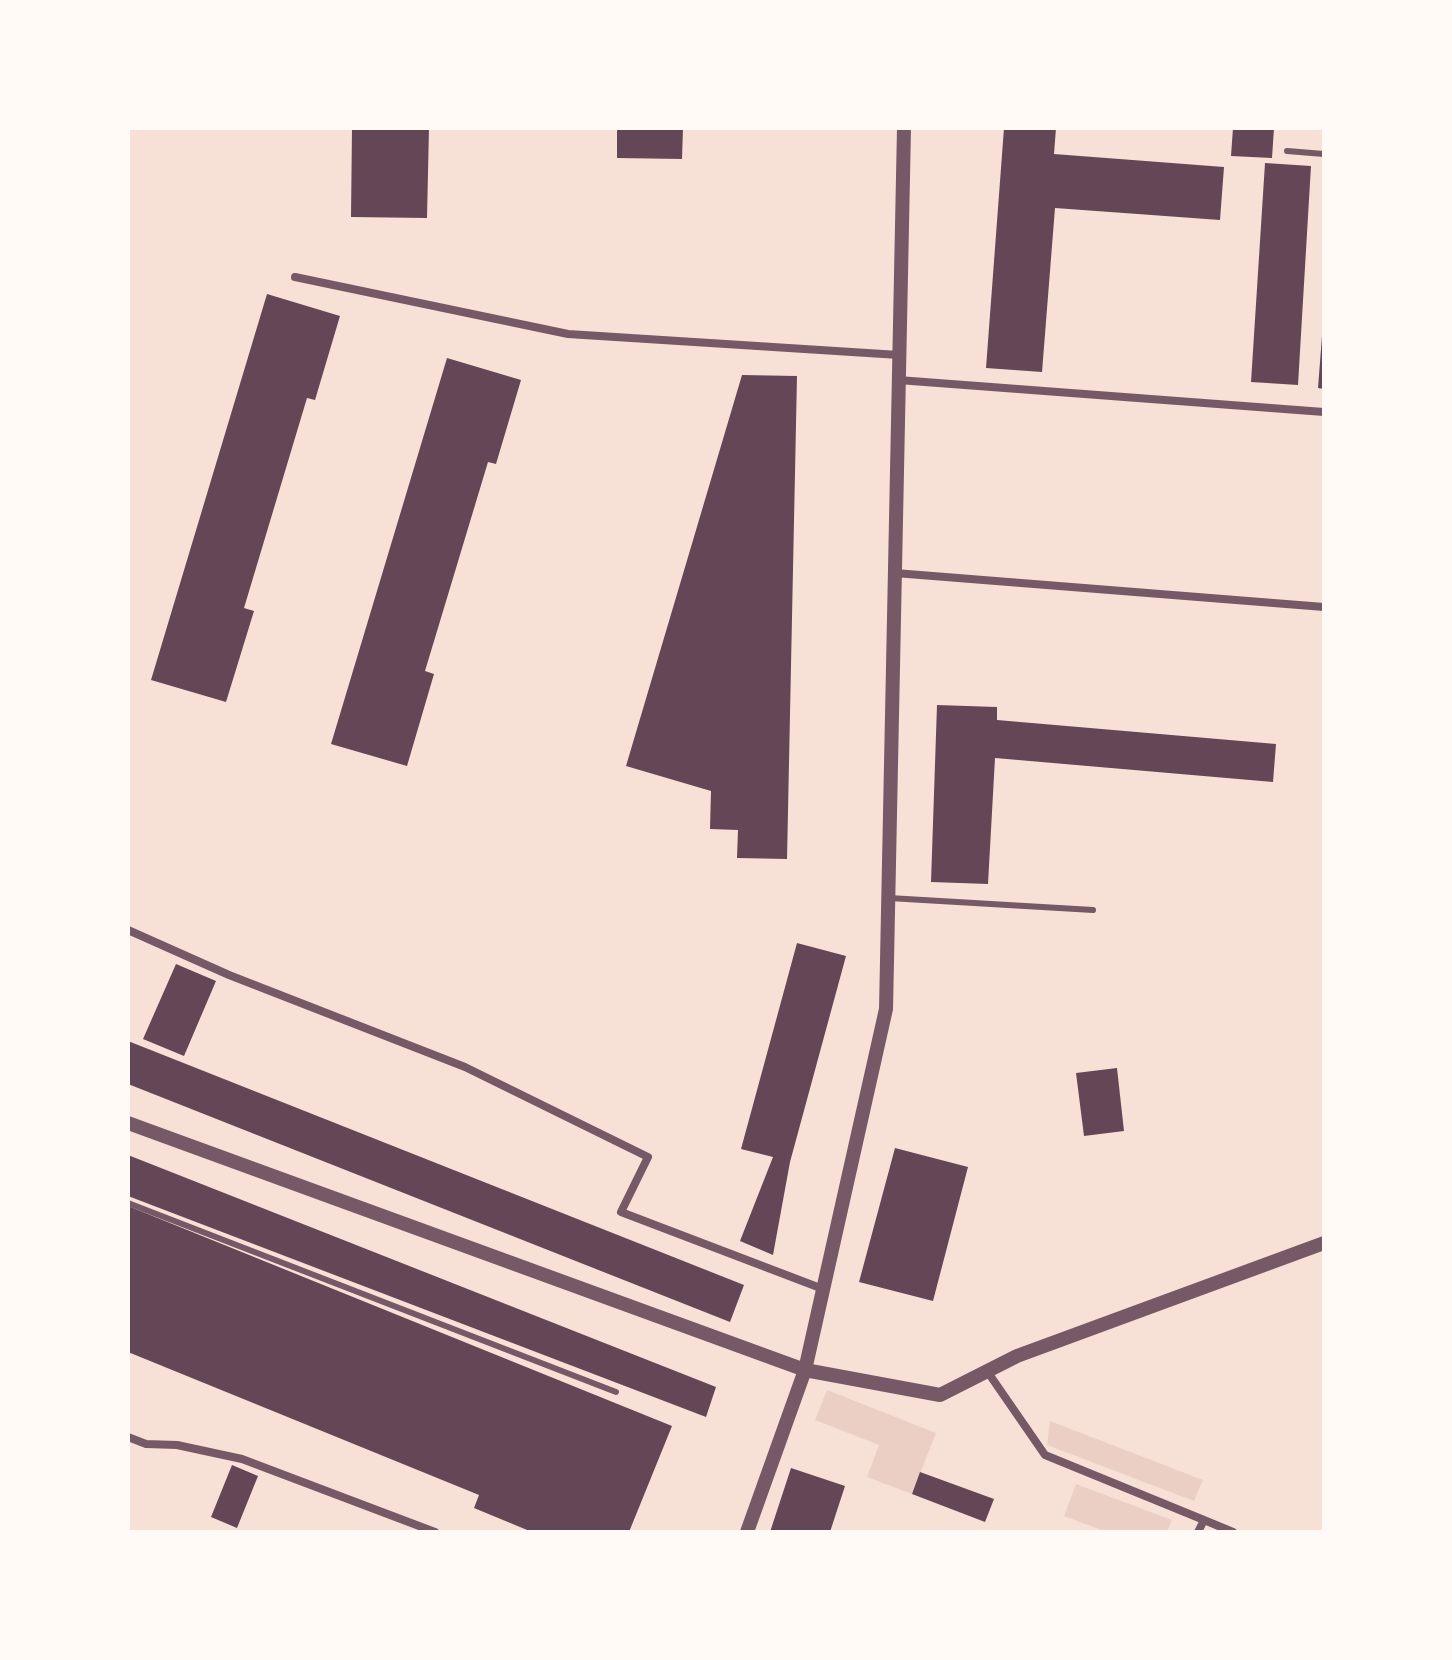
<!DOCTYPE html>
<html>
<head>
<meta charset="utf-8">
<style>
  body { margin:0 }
  #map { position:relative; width:1452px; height:1660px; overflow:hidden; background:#f7e1d7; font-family:Manrope,sans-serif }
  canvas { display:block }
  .frame { position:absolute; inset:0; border:130px solid #fffaf5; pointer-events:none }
</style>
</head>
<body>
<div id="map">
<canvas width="1452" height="1660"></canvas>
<div class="frame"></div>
</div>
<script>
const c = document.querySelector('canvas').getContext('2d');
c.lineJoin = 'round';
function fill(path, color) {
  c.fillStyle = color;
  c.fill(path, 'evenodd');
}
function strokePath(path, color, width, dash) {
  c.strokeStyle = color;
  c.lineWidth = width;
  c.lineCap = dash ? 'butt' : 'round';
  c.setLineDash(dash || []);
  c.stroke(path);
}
const green = new Path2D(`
  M827,1390L936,1433L912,1494L867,1477L879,1445L815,1420Z
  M1050,1421L1203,1480L1194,1501L1047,1445Z
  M1076,1484L1172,1520L1167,1532H1107L1064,1516Z`);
const building = new Path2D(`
  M352,128H429L427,218L351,217Z
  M617,128H683L682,159L617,158Z
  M1004,128H1056L1054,154L1224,167L1220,220L1055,208L1042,372L986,368Z
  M1233,128H1274L1272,158L1231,156Z
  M1265,163L1311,166L1298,385L1251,382Z
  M267,294L340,316L315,400L307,398L244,608L254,611L226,702L151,680Z
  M1322,336H1324V389L1318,388Z
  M447,358L521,380L496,464L488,462L425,671L434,674L407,766L331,744Z
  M742,375L797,376L787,859L737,858L738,830L710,829L711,791L626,766Z
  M937,705L997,707V720L1276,744L1273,782L995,758L988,884L931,882Z
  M797,943L846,956L790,1162L773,1255L740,1241L773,1157L741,1149Z
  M176,964L216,981L184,1056L143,1039Z
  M128,1041L744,1285L730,1322L128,1084Z
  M1117,1068L1124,1131L1084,1136L1076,1073Z
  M895,1148L968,1167L933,1301L859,1282Z
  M128,1155L716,1387L706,1417L128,1196Z
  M128,1206L672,1426L629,1532H532L474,1508L479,1495L128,1352Z
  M232,1465L258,1476L237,1528L211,1517Z
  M791,1468L845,1486L830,1532H770Z
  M920,1472L994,1499L985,1522L912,1494Z`);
const service = new Path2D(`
  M1287,151L1324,154
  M889,898L1093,910
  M128,1203L616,1392`);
const minor = new Path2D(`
  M295,277L568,334L899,355
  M898,380L1324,412
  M895,573L1324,607
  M128,930L229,975L465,1067L648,1157L621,1212L823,1289
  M987,1371L1045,1455L1204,1520L1198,1532
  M128,1437L146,1444L177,1445L242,1459L435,1532
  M1204,1520L1233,1532`);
const tertiary = new Path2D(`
  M128,1123L805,1370L940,1395L1017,1356L1324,1243
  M747,1532L805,1370L886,1009L904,128`);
fill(green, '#ebcfc5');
fill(building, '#644757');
strokePath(service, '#755966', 6);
strokePath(minor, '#755966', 8);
strokePath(tertiary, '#755966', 14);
</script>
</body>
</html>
